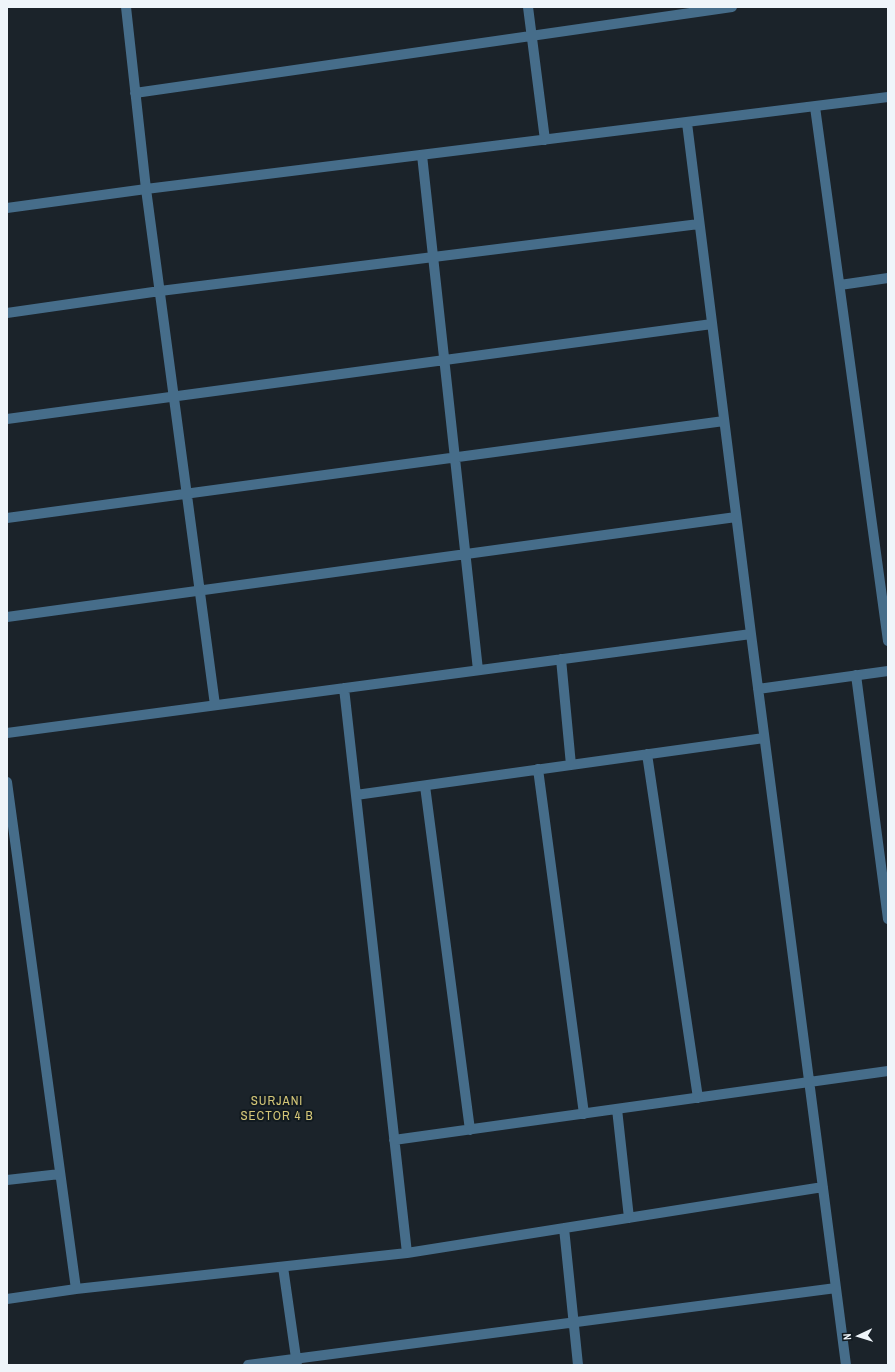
<!DOCTYPE html>
<html>
<head>
<meta charset="utf-8">
<style>
  body { margin:0 }
  #map { position:relative; width:895px; height:1372px; overflow:hidden; background:#1b232a; font-family:"Archivo Narrow",sans-serif }
  canvas { display:block }
  .frame { position:absolute; inset:0; border:8px solid #eff5fa; pointer-events:none }
  .north { position:absolute; left:839px; top:1316px; width:40px; height:40px; -webkit-text-stroke:3px #111a20; paint-order:stroke; rotate:266deg; font-size:11px; font-weight:700; line-height:16px; text-align:center; color:#eff5fa }
  .north::after { content:''; display:block; margin:auto; width:14px; height:18px; background:#eff5fa; clip-path:polygon(50% 0,100% 100%,50% 72%,0 100%) }
</style>
</head>
<body>
<div id="map">
<canvas width="895" height="1372"></canvas>
<div class="frame"></div>
<div class="north">N</div>
</div>
<script>
const context = document.querySelector('canvas').getContext('2d');
context.lineJoin = 'round';
function toPath(rows) {
  const path = new Path2D();
  for (const r of rows) {
    path.moveTo(r[0], r[1]);
    for (let i = 2; i < r.length; i += 2) path.lineTo(r[i], r[i + 1]);
  }
  return path;
}
function stroke(path, color, width, dash) {
  context.strokeStyle = color;
  context.lineWidth = width;
  context.lineCap = dash ? 'butt' : 'round';
  context.setLineDash(dash || []);
  context.stroke(path);
}
function write(font, color, halo, rows, align = 'center') {
  context.font = font + ' "Archivo Narrow",sans-serif';
  context.lineWidth = 4;
  context.setLineDash([]);
  context.textBaseline = 'middle';
  context.strokeStyle = halo;
  context.fillStyle = color;
  for (const [text, x, y, turn = 0] of rows) {
    context.save();
    context.translate(x, y);
    context.rotate((+turn || 0) * Math.PI / 180);
    context.textAlign = isNaN(turn) ? turn : align;
    if (halo) context.strokeText(text, 0, 0);
    context.fillText(text, 0, 0);
    context.restore();
  }
}
stroke(toPath([
  [126,7,146,189,215,705],
  [528,7,545,140],
  [135,93,732,7],
  [815,107,888,641],
  [687,123,751,634,846,1365],
  [422,155,478,670],
  [7,208,146,189,888,97],
  [840,285,888,278],
  [7,313,160,291,699,224],
  [7,419,712,324],
  [7,518,724,421],
  [7,617,736,517],
  [561,659,571,765],
  [856,675,888,919],
  [344,688,407,1253],
  [758,689,888,671],
  [7,733,751,634],
  [647,754,698,1098],
  [538,769,584,1114],
  [7,782,76,1289],
  [425,786,470,1130],
  [356,795,764,738],
  [617,1109,629,1218],
  [394,1140,888,1071],
  [7,1180,60,1174],
  [564,1228,578,1365],
  [283,1267,297,1365],
  [7,1299,76,1289,407,1253,823,1187],
  [248,1365,836,1288]
]), '#466d8a', 10);
context.letterSpacing = '1px';
write('13px', '#d3c577', '#111a20', [
  ["SURJANI",277,1102],
  ["SECTOR 4 B",277,1117]
]);
context.letterSpacing = '0px';
</script>
</body>
</html>
